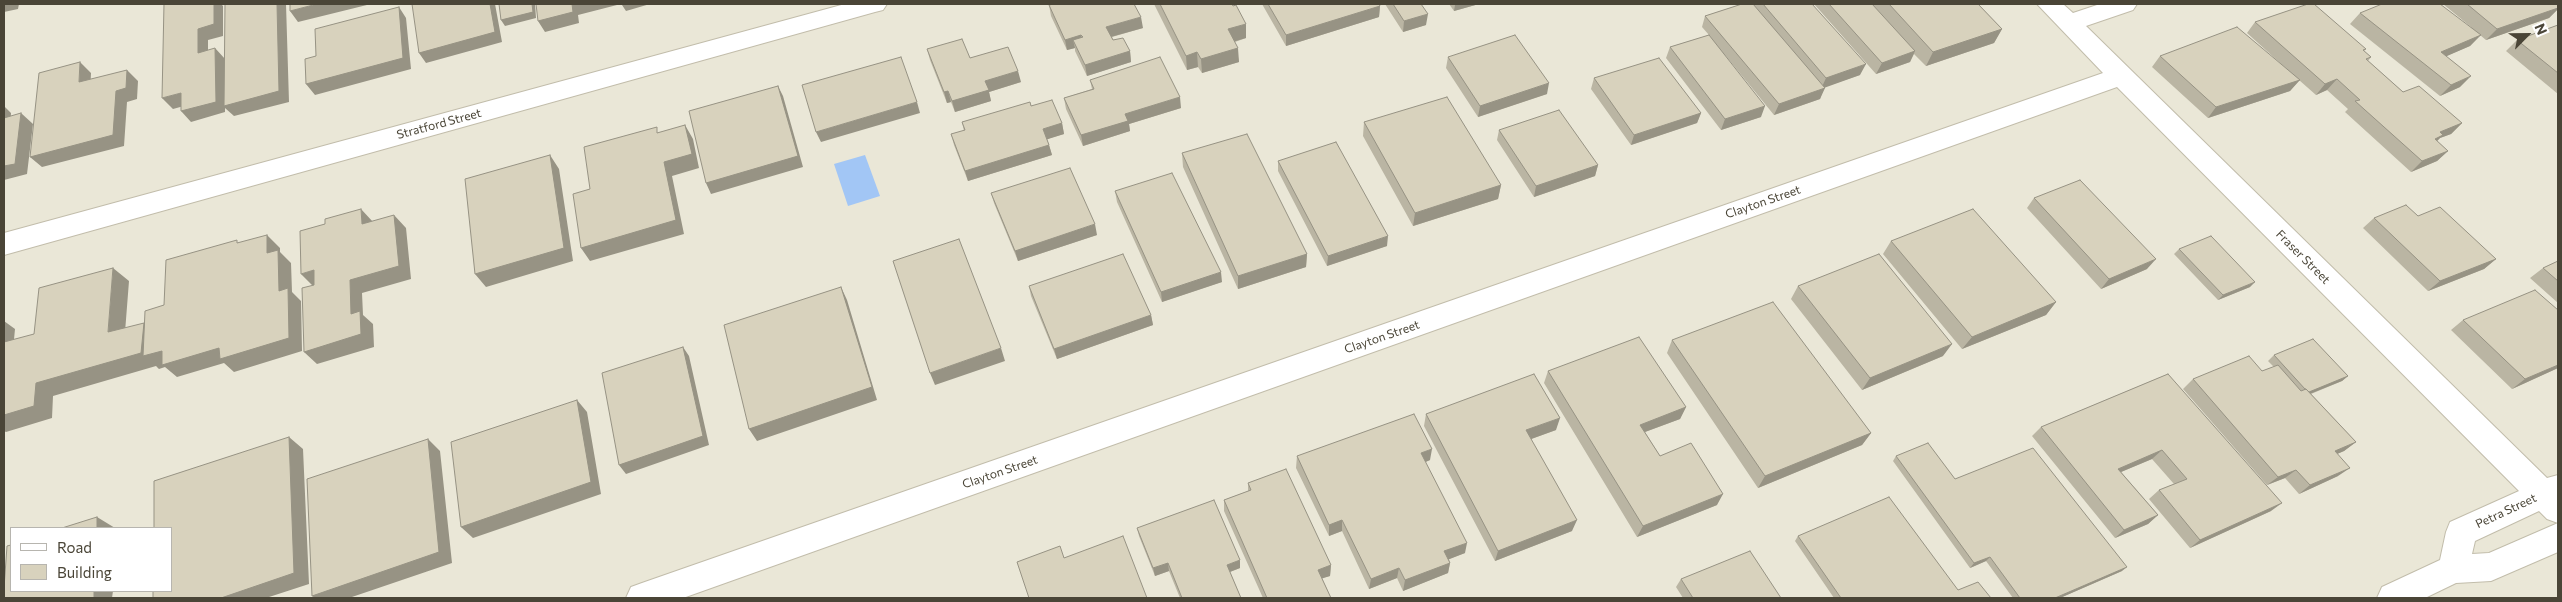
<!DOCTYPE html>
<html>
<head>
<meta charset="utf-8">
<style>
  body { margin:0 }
  #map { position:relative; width:2562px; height:602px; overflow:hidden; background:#f5f4e9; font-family:Commissioner,sans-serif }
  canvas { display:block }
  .frame { position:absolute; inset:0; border:5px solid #4a4537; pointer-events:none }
  .legend { position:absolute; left:10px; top:527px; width:162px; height:65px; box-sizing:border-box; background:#fff; border:1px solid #b7b5af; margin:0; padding:6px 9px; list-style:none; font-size:15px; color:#4a4537 }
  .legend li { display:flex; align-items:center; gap:10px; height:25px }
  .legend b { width:25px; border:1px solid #b7b5af }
  .north { position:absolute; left:2502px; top:10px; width:50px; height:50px; -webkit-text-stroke:4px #fff; paint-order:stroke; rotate:67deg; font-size:14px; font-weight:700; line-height:20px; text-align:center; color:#4a4537 }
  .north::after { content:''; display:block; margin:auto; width:18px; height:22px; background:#4a4537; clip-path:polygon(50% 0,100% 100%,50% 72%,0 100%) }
</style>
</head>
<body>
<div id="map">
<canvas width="2562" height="602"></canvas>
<div class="frame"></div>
<ul class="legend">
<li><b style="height:6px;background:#fff"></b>Road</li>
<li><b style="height:14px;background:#d8d2bd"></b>Building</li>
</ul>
<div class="north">N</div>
</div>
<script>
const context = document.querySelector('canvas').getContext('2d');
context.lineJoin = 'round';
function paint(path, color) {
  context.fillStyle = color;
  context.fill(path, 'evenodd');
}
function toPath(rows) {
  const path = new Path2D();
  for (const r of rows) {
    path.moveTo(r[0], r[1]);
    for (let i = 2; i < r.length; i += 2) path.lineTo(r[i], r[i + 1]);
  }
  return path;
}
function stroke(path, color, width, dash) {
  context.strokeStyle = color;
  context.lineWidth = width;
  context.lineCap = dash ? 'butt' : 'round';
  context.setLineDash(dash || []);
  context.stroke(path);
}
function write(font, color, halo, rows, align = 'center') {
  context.font = font + ' Commissioner,sans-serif';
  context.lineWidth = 4.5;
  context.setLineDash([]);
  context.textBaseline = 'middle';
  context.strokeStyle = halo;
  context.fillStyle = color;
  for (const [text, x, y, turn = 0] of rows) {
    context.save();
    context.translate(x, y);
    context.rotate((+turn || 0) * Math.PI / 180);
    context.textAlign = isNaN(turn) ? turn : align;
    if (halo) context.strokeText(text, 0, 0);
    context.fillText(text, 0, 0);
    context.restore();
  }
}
paint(toPath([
  [4,4,2558,4,2558,598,4,598],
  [11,528,171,528,171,591,11,591]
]), '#eae7d7');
paint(toPath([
  [865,155,880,196,848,206,834,164]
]), '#a2c6f5');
const minor = toPath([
  [845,4,887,4,883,10,875,12,4,255,4,233,845,4],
  [2037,4,2063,4,2073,13,2100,4,2137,4,2133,10,2086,26,2547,478,2558,475,2558,523,2547,519,2539,511,2475,541,2472,554,2489,553,2558,523,2558,552,2491,581,2456,583,2425,598,2377,598,2382,587,2440,560,2446,532,2450,522,2519,491,2117,87,683,598,626,598,631,587,642,583,2103,73,2037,4]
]);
stroke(minor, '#c2bdab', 2);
paint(minor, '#fff');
paint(toPath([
  [1154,4,1232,4,1246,38,1235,42,1239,62,1202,73,1198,67,1187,70],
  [1262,4,1379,4,1380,6,1379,17,1286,46],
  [1385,4,1421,4,1426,25,1403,32],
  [1449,4,1479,4,1454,11],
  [1742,4,1812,4,1860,75,1824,87,1820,99,1774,115,1725,55,1761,117,1721,130,1666,58,1670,47,1709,35,1702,27,1705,16],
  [1814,4,1978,4,2002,29,1994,43,1926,66,1914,54,1910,62,1876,74],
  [2443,4,2556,4,2558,5,2558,9,2549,18,2486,40,2480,35,2470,46,2446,56,2460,87,2440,96,2350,24,2360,13,2471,27],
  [1049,5,1143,28,1112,37,1113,40,1130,51,1131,62,1087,76,1075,51,1075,48,1067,50,1051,16],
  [2255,22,2366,49,2364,51,2371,57,2368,61,2403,92,2462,123,2451,134,2440,138,2437,141,2448,151,2437,161,2411,172,2345,112,2348,109,2327,90,2316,95,2299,80,2290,91,2208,118,2152,67,2160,56,2290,72,2247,33],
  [2558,25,2558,94,2506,51,2517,40],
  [927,49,970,58,1021,82,989,92,991,101,955,112,951,102,947,103,930,60],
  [1448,57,1547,94,1478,117,1446,68],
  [1594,78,1701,113,1697,123,1631,145,1591,89],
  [1090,80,1181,108,1129,124,1130,131,1083,146,1066,109,1064,98,1092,89],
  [1031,106,1062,123,1064,134,1047,139,1049,145,1052,155,968,181,954,145,951,134,964,131,962,122],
  [1364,122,1501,185,1498,199,1413,226,1363,136],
  [1499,130,1598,165,1595,176,1534,197,1497,140],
  [1182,153,1307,254,1306,267,1238,289,1183,167],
  [1278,161,1387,246,1327,266,1278,171],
  [1115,191,1222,282,1162,302,1117,202],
  [991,193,1097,235,1018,261,994,203],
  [2034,198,2147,269,2101,289,2027,208],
  [2418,216,2496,259,2484,269,2428,291,2363,228,2374,218],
  [1891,241,2056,302,2046,315,1962,349,1883,254],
  [2179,249,2250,287,2218,300,2174,254],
  [2558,261,2558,303,2530,278,2543,268],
  [1029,286,1151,315,1153,325,1057,359,1031,296],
  [1798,286,1943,356,1862,390,1791,299],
  [2558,310,2558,368,2512,389,2451,330,2463,320],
  [1672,340,1871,433,1862,445,1758,488,1667,353],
  [2274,355,2348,376,2342,381,2311,394,2356,442,2344,451,2337,454,2338,476,2299,494,2285,478,2267,485,2183,389,2193,379,2262,371,2274,367,2268,361],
  [1548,371,1686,407,1680,419,1645,432,1660,456,1717,505,1637,537,1544,383],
  [2168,374,2271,511,2190,548,2149,499,2159,490,2174,484,2152,459,2121,472,2158,515,2148,524,2115,538,2032,436,2041,427],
  [1426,414,1556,430,1531,439,1572,531,1495,561,1424,426],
  [1297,456,1430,460,1425,462,1465,553,1449,559,1450,563,1448,573,1403,591,1397,578,1369,589,1342,531,1329,536,1296,468],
  [1896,456,1955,479,2122,571,2060,598,2013,598,1986,561,1970,568,1893,461],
  [1248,483,1331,565,1330,576,1322,578,1331,598,1263,598,1224,511,1224,500,1248,491],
  [1137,528,1240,568,1230,572,1241,598,1180,598,1169,571,1155,576,1139,536],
  [1798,536,1958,590,1991,598,1834,598,1795,541],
  [1681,579,1781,598,1683,598,1676,587]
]), '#bab5a3');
paint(toPath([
  [4,4,19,4,18,9,4,12],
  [212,4,221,4,223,6,223,36,208,40,208,64,198,53,198,29],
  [277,4,286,4,289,102,234,116,225,108,225,112,191,122,181,111,215,48,225,59],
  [317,4,371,4,298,22,290,11],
  [490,4,495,4,502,42,426,63,419,53],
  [532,4,535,4,536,18,505,26,501,20],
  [572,4,616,4,617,5,578,15,579,23,545,32,538,21],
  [626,4,650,4,626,11,622,5],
  [1460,4,1479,4,1454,11,1455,5],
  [1380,6,1379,17,1286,46,1286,35],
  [399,7,406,18,411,69,315,95,306,84],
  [2558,8,2558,9,2549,18,2486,40,2497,29],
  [1428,14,1426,25,1403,32,1404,21],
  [1141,17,1143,28,1107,38,1106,27],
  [1246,24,1246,38,1229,43,1228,29],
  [2002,29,1994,43,1926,66,1933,52],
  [1081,35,1083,46,1073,40,1075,48,1067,50,1065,40],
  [2481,35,2470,46,2431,63,2441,52],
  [1238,48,1239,62,1202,73,1201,59],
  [1130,51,1131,62,1087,76,1085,65],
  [1915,51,1910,62,1876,74,1882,63],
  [1197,52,1198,67,1187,70,1186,56],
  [80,62,91,73,90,93,79,82],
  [1866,64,1860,75,1821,89,1826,78],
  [127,70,138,81,137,99,127,102,124,146,42,167,30,157,116,91],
  [1018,71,1021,82,989,92,991,101,955,112,952,101,985,81],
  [2471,76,2460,87,2440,96,2451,85],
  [2337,79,2327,90,2316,95,2325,84],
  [2300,80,2290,91,2208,118,2216,107],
  [1549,83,1547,94,1478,117,1480,106],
  [778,86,783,96,803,167,711,194,706,183],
  [1825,88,1820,99,1774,115,1779,104],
  [948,91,951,102,947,103,944,92],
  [181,93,191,104,173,109,162,98],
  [1180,97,1181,108,1129,124,1130,131,1083,146,1081,135,1125,114],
  [917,102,920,113,821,142,816,132],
  [4,106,11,113,10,130,4,125],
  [1765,106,1761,117,1721,130,1725,119],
  [21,113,33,124,27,174,4,180,4,166],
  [1701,113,1697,123,1631,145,1634,135],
  [1062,123,1064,134,1045,140,1043,129],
  [2462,123,2451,134,2440,138,2432,146,2424,149,2440,132],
  [685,125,693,139,699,168,672,176,684,234,590,261,581,248,664,162],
  [1049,145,1052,155,968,181,965,171],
  [2448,151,2437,161,2411,172,2422,161],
  [550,155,559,169,573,261,486,287,475,274],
  [1598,165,1595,176,1534,197,1536,186],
  [1501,185,1498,199,1413,226,1415,213],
  [361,209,373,222,362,224],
  [394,215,406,228,411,279,362,293,363,315,373,324,374,347,317,364,304,352,350,280],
  [1095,224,1097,235,1018,261,1015,251],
  [267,235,280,248,280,252,291,263,292,292,301,301,302,351,234,372,224,363,177,377,165,367,159,369,156,366,53,396,52,418,6,432,4,431,4,415,36,383,144,323,159,335,279,291,267,253],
  [1388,236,1387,246,1327,266,1328,256],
  [1307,254,1306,267,1238,289,1238,276],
  [2156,259,2147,269,2101,289,2109,279],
  [2496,259,2484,269,2428,291,2440,281],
  [113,268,129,281,124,345,108,332],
  [314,270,314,287,301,274],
  [1221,272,1222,282,1162,302,1161,292],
  [2255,282,2250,287,2218,300,2223,295],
  [841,287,847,300,877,400,757,441,749,429],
  [2056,302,2046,315,1962,349,1972,337],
  [1151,315,1153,325,1057,359,1054,349],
  [4,321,15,329,11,371,4,373],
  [1952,344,1943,356,1862,390,1870,378],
  [683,347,689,356,709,445,626,474,619,465],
  [1001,348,1005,361,935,385,930,373],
  [2558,365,2558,368,2512,389,2525,379],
  [2348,376,2342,381,2302,397,2308,392],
  [577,400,587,412,601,494,473,538,461,527],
  [1686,407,1680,419,1634,436,1640,425],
  [1560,418,1556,430,1523,442,1526,430],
  [1871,433,1862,445,1758,488,1765,476],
  [289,437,303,449,309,584,266,598,221,598],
  [428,439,440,451,452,563,349,598,315,598,312,596],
  [2356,442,2344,451,2323,460,2335,451],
  [1432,449,1430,460,1419,465,1421,453],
  [2162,450,2152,459,2109,477,2118,469],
  [2350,468,2338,476,2299,494,2310,485],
  [2296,470,2285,478,2267,485,2278,477],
  [1723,494,1717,505,1637,537,1643,526],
  [2282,503,2271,511,2190,548,2200,540],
  [2158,515,2148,524,2115,538,2124,530],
  [97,517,115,528,97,528],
  [1342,520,1342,531,1329,536,1329,525],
  [1577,520,1572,531,1495,561,1498,551],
  [1467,543,1465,553,1442,562,1444,551],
  [1990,557,1986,561,1970,568,1974,563],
  [1240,560,1240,568,1227,573,1227,565],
  [1168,563,1169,571,1155,576,1153,568],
  [1450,563,1448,573,1403,591,1405,580],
  [1331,565,1330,576,1317,580,1318,570],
  [2127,567,2122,571,2060,598,2055,598],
  [1399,568,1397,578,1369,589,1371,579],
  [94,591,113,591,112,598,94,598]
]), '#979384');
const building = toPath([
  [164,4,214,4,214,24,198,29,198,53,215,48,216,102,181,111,181,93,162,98,164,4],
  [225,4,277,4,279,91,224,106,225,4],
  [290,4,317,4,290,11,290,4],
  [412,4,490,4,495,32,419,53,412,4],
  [499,4,532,4,533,12,501,20,499,4],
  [536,4,574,4,572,4,573,12,538,21,536,4],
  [1054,4,1134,4,1141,17,1106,27,1113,40,1123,38,1130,51,1085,65,1073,40,1083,37,1081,35,1065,40,1049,5,1054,4],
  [1160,4,1232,4,1233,6,1236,5,1246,24,1228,29,1238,48,1201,59,1197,52,1186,56,1160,4],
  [1268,4,1379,4,1380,6,1286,35,1268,4],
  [1393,4,1421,4,1428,14,1404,21,1393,4],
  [1742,4,1753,4,1825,88,1779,104,1705,16,1742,4],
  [1763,4,1812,4,1866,64,1826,78,1763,4],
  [1829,4,1872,4,1915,51,1882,63,1829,4],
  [1889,4,1978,4,2002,29,1933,52,1889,4],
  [2308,4,2314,4,2366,49,2363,50,2371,57,2366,59,2403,92,2419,86,2462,123,2440,132,2443,135,2435,139,2448,151,2422,161,2355,101,2360,100,2337,79,2325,84,2255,22,2308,4],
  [2382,4,2440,4,2481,35,2441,52,2471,76,2451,85,2360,13,2382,4],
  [2467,4,2556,4,2558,5,2558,8,2497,29,2467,4],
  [399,7,403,58,306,84,305,59,316,56,315,29,399,7],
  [2558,25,2558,73,2517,40,2558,25],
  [2237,27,2300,80,2216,107,2160,56,2237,27],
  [1515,35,1549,83,1480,106,1448,57,1515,35],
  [1709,35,1765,106,1725,119,1670,47,1709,35],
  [962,39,970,58,1008,47,1018,71,985,81,989,90,952,101,948,91,944,92,927,49,962,39],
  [901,57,917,102,816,132,802,85,901,57],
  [1160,57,1180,97,1125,114,1128,121,1081,135,1064,98,1094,89,1090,80,1160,57],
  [1659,58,1701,113,1634,135,1594,78,1659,58],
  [80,62,79,82,127,70,126,88,116,91,113,135,30,157,39,73,80,62],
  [778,86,798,156,706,183,689,111,778,86],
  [1447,97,1501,185,1415,213,1364,122,1447,97],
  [1052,100,1062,123,1043,129,1049,145,965,171,951,134,965,130,962,122,1030,102,1031,106,1052,100],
  [1559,110,1598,165,1536,186,1499,130,1559,110],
  [21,113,15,164,4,166,4,118,21,113],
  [685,125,692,154,664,162,676,220,581,248,573,194,590,189,584,147,657,127,657,133,685,125],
  [1247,134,1307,254,1238,276,1182,153,1247,134],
  [1336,142,1388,236,1328,256,1278,161,1336,142],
  [550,155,564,248,475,274,465,179,550,155],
  [1070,168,1095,224,1015,251,991,193,1070,168],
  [1172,173,1221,272,1161,292,1115,191,1172,173],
  [2080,180,2156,259,2109,279,2034,198,2080,180],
  [2406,205,2418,216,2440,207,2496,259,2440,281,2374,218,2406,205],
  [361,209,362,224,394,215,399,266,350,280,351,314,360,311,361,334,304,352,302,288,314,285,314,270,301,274,300,231,325,224,325,219,361,209],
  [1973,209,2056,302,1972,337,1891,241,1973,209],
  [267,235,267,253,278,250,279,291,288,288,289,338,220,359,219,348,162,365,162,351,143,356,145,311,164,305,166,260,237,240,237,243,267,235],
  [2211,236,2255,282,2223,295,2179,249,2211,236],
  [959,239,1001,348,930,373,893,261,959,239],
  [1123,254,1151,315,1054,349,1029,286,1123,254],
  [1879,254,1952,344,1870,378,1798,286,1879,254],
  [2558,261,2558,281,2543,268,2558,261],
  [113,268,108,332,144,323,141,353,36,383,34,406,4,415,4,342,34,334,39,288,113,268],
  [841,287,872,387,749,429,724,325,841,287],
  [2535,290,2558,310,2558,365,2525,379,2463,320,2535,290],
  [1773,302,1871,433,1765,476,1672,340,1773,302],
  [1639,337,1686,407,1640,425,1660,456,1691,443,1723,494,1643,526,1548,371,1639,337],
  [2313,339,2348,376,2309,392,2306,389,2305,389,2274,355,2313,339],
  [683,347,703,436,619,465,602,373,683,347],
  [2249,356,2262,371,2278,365,2301,391,2306,389,2356,442,2335,451,2350,468,2310,485,2296,470,2278,477,2193,379,2249,356],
  [1534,374,1560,418,1526,430,1577,520,1498,551,1426,414,1534,374],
  [2168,374,2282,503,2200,540,2159,490,2187,479,2162,450,2118,469,2158,515,2124,530,2041,427,2168,374],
  [577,400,591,482,461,527,451,442,577,400],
  [1414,414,1432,449,1421,453,1467,543,1444,551,1450,563,1405,580,1399,568,1371,579,1342,520,1329,525,1297,456,1414,414],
  [289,437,294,573,221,598,153,598,153,591,171,591,171,528,154,528,154,481,289,437],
  [428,439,439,552,312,596,307,479,428,439],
  [1928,443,1955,479,2033,448,2127,567,2055,598,2020,598,1990,557,1974,563,1896,456,1928,443],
  [1286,469,1331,565,1318,570,1331,598,1267,598,1224,500,1251,490,1248,483,1286,469],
  [1889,497,1958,590,1978,582,1991,598,1841,598,1798,536,1889,497],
  [1214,500,1240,560,1227,565,1241,598,1182,598,1168,563,1153,568,1137,528,1214,500],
  [97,517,97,528,62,528,97,517],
  [1123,536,1147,598,1029,598,1017,562,1060,546,1064,558,1123,536],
  [11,545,11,591,94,591,94,598,4,598,4,588,7,546,11,545],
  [1750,551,1781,598,1693,598,1681,579,1750,551]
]);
paint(building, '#d8d2bd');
stroke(building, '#979384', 1);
write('12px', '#4a4537', '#fff', [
  ["Stratford Street",439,124,-15],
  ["Clayton Street",1763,202,-19],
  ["Fraser Street",2303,257,45],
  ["Clayton Street",1382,337,-19],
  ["Clayton Street",1000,472,-19],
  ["Petra Street",2506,511,-25]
]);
</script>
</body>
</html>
